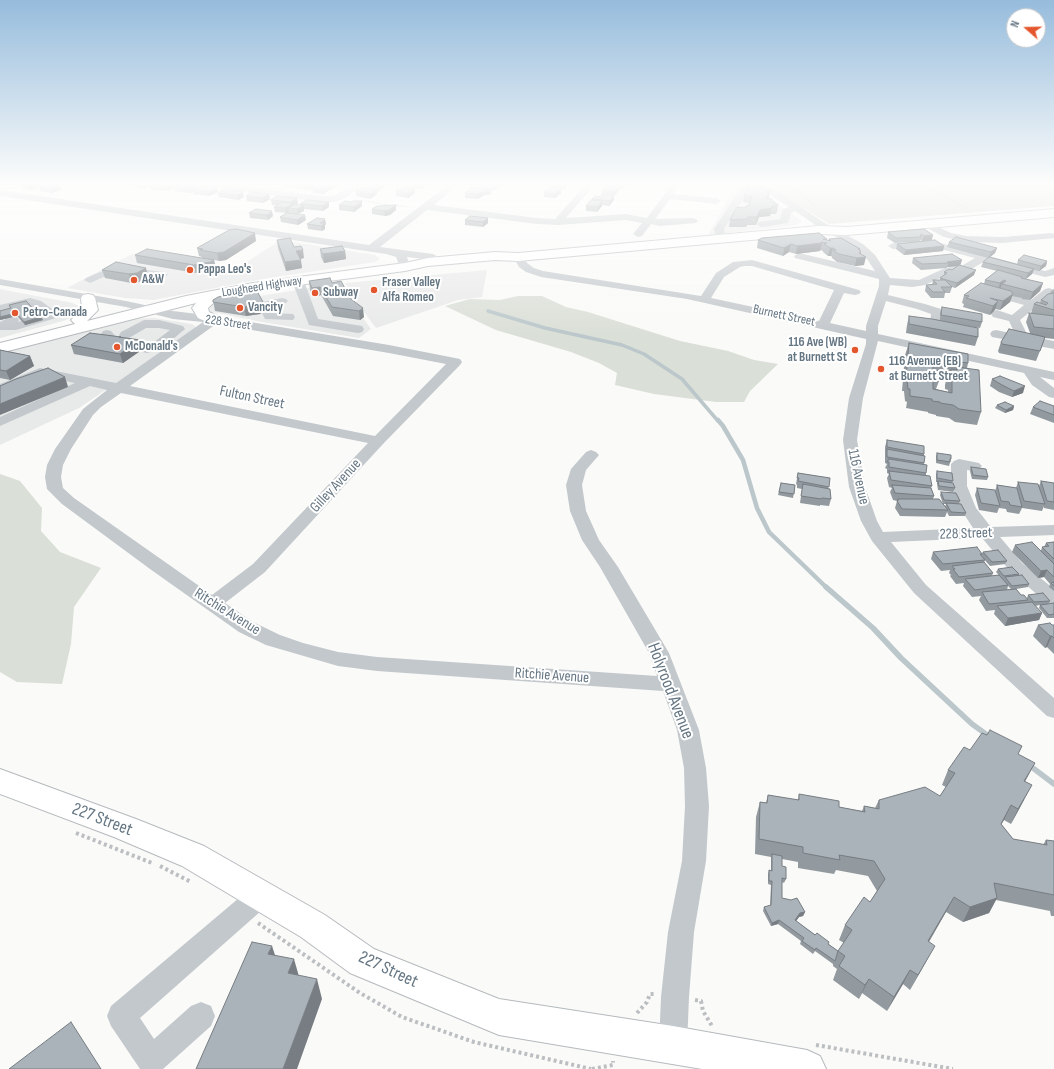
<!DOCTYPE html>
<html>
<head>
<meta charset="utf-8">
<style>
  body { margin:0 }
  #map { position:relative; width:1054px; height:1069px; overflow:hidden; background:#fafaf8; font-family:"Sofia Sans Condensed",sans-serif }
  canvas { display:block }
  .north { position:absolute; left:1006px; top:8px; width:40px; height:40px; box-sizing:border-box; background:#fff; border:1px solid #c1c8cd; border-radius:50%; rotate:290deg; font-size:11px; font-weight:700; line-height:16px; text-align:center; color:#657683 }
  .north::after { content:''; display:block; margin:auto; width:14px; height:18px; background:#e4572e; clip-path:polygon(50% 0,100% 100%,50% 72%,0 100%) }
</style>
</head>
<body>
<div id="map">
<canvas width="1054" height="1069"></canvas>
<div class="north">N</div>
</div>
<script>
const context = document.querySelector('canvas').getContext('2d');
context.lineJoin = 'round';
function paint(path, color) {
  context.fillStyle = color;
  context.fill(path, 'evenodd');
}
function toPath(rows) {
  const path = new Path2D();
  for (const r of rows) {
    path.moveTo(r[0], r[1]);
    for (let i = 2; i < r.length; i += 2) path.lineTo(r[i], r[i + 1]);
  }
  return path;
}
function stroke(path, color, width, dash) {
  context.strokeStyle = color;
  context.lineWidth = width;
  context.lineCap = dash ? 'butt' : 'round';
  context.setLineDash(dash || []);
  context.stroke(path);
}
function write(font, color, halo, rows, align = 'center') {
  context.font = font + ' "Sofia Sans Condensed",sans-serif';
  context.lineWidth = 4;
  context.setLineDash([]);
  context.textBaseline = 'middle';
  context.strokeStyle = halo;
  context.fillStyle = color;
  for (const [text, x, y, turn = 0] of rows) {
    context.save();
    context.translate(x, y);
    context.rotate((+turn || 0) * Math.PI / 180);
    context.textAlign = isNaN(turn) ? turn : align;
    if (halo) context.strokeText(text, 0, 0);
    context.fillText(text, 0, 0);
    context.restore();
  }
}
paint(toPath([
  [736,185,751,185,768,198,802,221,797,225,708,235],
  [281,240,375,255,380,259,375,262,263,279,153,300,125,298,67,288,132,254,234,270],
  [487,270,482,297,458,300,376,328,355,300,345,283],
  [338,283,371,329,359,338,262,322,208,311,213,304],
  [0,289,73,303,84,309,75,316,63,321,0,338],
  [154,318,192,324,196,327,194,330,79,408,0,445,0,351,127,319]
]), '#e8e9e9');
paint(toPath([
  [769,185,1054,185,1054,206,829,224,779,193],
  [518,296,542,296,566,307,588,312,680,341,728,351,754,360,778,364,750,391,744,402,716,402,654,394,615,385,617,373,599,363,571,352,496,330,445,306,470,299,500,300],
  [0,474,20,481,42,508,41,531,60,552,101,568,74,607,71,644,62,684,17,682,0,672]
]), '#dadfd7');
stroke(toPath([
  [488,311,545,328,622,345,644,354,682,379,718,421]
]), '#bbc7cb', 3.5);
stroke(toPath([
  [718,420,723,426,743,460,757,508,769,532,827,588]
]), '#bbc7cb', 4.5);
stroke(toPath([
  [826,587,873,628,901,658,972,724,990,737],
  [1029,765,1054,784]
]), '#bbc7cb', 5.5);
const major = toPath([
  [1054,209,1054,217,847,235,818,234,518,261,495,260,428,266,405,271,253,291,219,298,208,308,209,312,220,317,222,320,220,323,214,325,198,318,192,308,196,303,0,353,0,343,75,324,71,320,82,309,81,298,83,295,88,294,93,295,95,298,98,310,87,321,186,296,253,283,405,263,428,258,495,252,518,253,818,226,847,227,1054,209],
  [0,769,136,819,204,846,325,915,374,949,499,999,673,1026,807,1050,820,1056,826,1069,702,1069,499,1035,350,973,301,937,182,866,114,837,0,794,0,769]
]);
stroke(major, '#b5babe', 2);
stroke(toPath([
  [790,185,814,205],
  [926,185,967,209],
  [354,200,407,207]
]), '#bbbfc2', 1.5, [1, 1]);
stroke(toPath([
  [76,833,152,863],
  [160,866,191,882],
  [258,923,360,993,402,1017,474,1042,591,1069],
  [695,1000,701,1001,703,1011,712,1026],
  [637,1013,647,1002,650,994,655,994],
  [816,1045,953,1069],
  [592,1069,613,1065,613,1061]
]), '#bbbfc2', 4, [3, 3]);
paint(toPath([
  [212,185,235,185,320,196,333,196,353,185,363,185,345,198,334,202,320,202,216,188,212,185],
  [448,185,458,185,434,205,537,218,555,219,585,185,594,185,566,218,626,214,647,218,671,185,679,185,673,194,716,198,721,201,716,204,670,199,655,219,693,218,696,219,698,221,696,223,660,226,651,224,642,236,638,237,633,234,642,223,626,220,558,225,537,224,427,210,380,247,433,254,438,257,433,260,407,257,410,267,405,270,400,267,396,257,386,254,0,196,0,190,369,245,448,185],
  [745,185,760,187,759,185,769,185,823,222,863,244,875,255,890,278,919,280,945,268,963,265,975,258,929,246,893,249,888,246,893,243,929,240,1045,271,1054,268,1054,275,1045,277,985,261,970,270,951,273,925,285,912,287,890,285,888,295,925,304,941,309,943,312,942,323,940,326,936,327,932,326,930,323,931,314,917,309,886,301,878,326,878,334,1054,372,1054,380,1040,377,1054,388,1054,398,1049,397,1032,385,1024,373,878,341,863,398,857,440,865,487,877,521,883,532,973,528,960,508,951,486,951,464,954,461,959,459,979,463,982,466,979,469,974,471,967,470,967,486,976,508,991,527,1054,525,1054,535,1000,537,1022,563,1054,589,1054,605,1047,603,1010,571,982,538,891,542,926,585,1054,698,1054,718,1047,716,914,593,872,541,861,521,849,487,843,440,849,398,866,344,866,339,687,299,541,277,526,272,519,267,513,257,518,254,522,255,527,263,534,268,543,271,701,296,716,273,733,262,752,260,859,290,861,292,859,294,855,295,844,293,830,323,866,331,866,326,879,286,879,279,795,258,794,256,799,253,875,271,867,259,855,248,817,226,795,211,791,213,788,223,762,227,759,226,757,224,759,222,780,219,783,209,789,207,769,194,748,191,724,229,726,239,721,242,717,241,714,229,742,186,745,185],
  [745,266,752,266,834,290,819,321,711,298,724,277,740,267,745,266],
  [926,221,951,233,966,236,1003,237,1051,233,1054,234,1054,238,1003,243,966,242,944,237,923,226,921,224,926,221],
  [114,266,163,272,168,275,163,278,115,272,90,283,84,280,86,278,114,266],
  [298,278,304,281,318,319,362,326,364,329,362,332,358,333,309,325,292,281,298,278],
  [0,279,126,301,173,311,214,316,389,345,460,359,462,362,460,365,383,444,265,572,225,603,253,622,280,635,303,643,338,652,377,657,657,676,649,653,600,567,582,540,570,511,566,485,571,469,586,452,591,450,596,452,599,455,586,470,582,485,586,511,599,540,618,567,669,653,699,730,706,768,709,806,706,861,694,932,689,997,687,1045,683,1055,673,1059,663,1055,659,1045,661,997,668,932,682,861,685,806,684,768,677,730,663,691,377,671,338,666,266,645,239,632,150,569,62,504,47,489,45,477,47,465,55,449,83,409,107,390,90,386,0,426,0,417,75,383,41,376,0,393,0,384,40,368,116,383,203,322,173,319,126,307,0,285,0,279],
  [216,324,389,353,446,364,375,436,130,386,216,324],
  [121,393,368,443,253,564,212,595,74,498,63,488,61,477,63,465,71,449,93,415,101,407,121,393],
  [1049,288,1054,290,1053,293,1020,320,1028,336,1054,341,1054,349,992,337,990,334,992,331,996,330,1015,334,1009,321,993,317,991,314,993,311,997,310,1012,315,1024,305,985,294,983,292,985,290,989,289,1031,300,1045,289,1049,288],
  [30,298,41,301,56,312,58,315,56,318,16,330,0,330,0,322,6,319,0,312,0,305,30,298],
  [30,305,43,314,18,322,19,320,11,310,30,305],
  [282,298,286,299,288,301,286,303,271,307,273,313,293,314,295,317,293,320,265,319,259,307,263,302,282,298],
  [144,320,159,320,183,326,185,329,161,349,147,353,110,345,101,334,103,331,107,330,111,331,118,339,122,341,147,345,153,343,170,330,159,328,146,328,129,338,125,339,121,338,119,335,121,332,144,320],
  [261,883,270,887,274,895,270,903,140,1018,154,1039,191,1006,201,1002,211,1006,215,1016,211,1026,163,1069,140,1069,111,1026,107,1016,111,1006,252,887,261,883]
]), '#c3c8cc');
paint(major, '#fff');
paint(toPath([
  [22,185,60,185,62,189,53,193,40,191,39,187,31,190,23,189],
  [131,185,197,185,197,187,218,192,209,196,194,194,193,192,190,193,174,191,174,188,168,191,150,189,149,186,144,189,131,186],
  [276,185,315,185,315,187,318,185,338,185,323,194,313,193,313,189,310,190,293,188,293,186,291,187],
  [368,185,390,185,387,186,384,186,384,187,377,192,377,194,370,199,356,196,356,191,366,188,366,186],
  [410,185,427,185,422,189,411,188],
  [479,185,499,187,493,191,490,191,491,194,485,195,477,199,465,198,465,193,479,188],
  [552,185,568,185,563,190,561,190,561,193,555,198,544,197,544,192,552,187],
  [607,185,627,185,622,189,619,189,619,190,614,196,614,200,609,206,602,205,602,206,597,212,586,211,586,206,592,201,592,199,601,197,602,191],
  [226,188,244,197,238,200,219,197,218,193],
  [415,188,415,193,408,198,396,196,396,191,402,189],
  [763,189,771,201,775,202,775,204,778,204,777,212,776,214,771,214,770,216,759,217,756,225,747,225,746,227,729,227,730,220,748,206,749,204,749,203,743,202,744,195],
  [269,194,270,199,263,203,247,201,246,196],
  [277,196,298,203,296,205,300,205,300,204,329,202,329,207,323,211,304,209,304,211,298,214,306,220,298,225,281,222,280,217,286,213,275,212,274,207,277,205,272,205,271,200],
  [362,201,362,206,354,212,339,210,339,205,351,202],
  [256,209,273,216,268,220,250,218,249,213],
  [372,209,396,210,390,215,385,216,372,214],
  [488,218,488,223,483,227,465,225,465,220],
  [307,224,326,224,325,225,325,229,322,231,308,229],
  [924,229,932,240,922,241,920,240,920,242,944,246,943,251,904,255,896,249,897,244,911,242,895,243,887,238,888,232],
  [827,239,826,240,828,240,829,239,860,250,864,265,855,266,837,262,832,258,832,257,831,256,828,256,823,252,823,251,820,250,820,251,796,254,789,252,783,256,757,248,758,240],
  [277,240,294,247,304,258,300,259,302,268,286,271,278,248],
  [256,241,226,260,219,261,214,260,216,268,211,270,196,273,137,263,135,255,202,258,202,257,199,256,197,248],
  [949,242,997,248,995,253,990,257,1017,264,1018,260,1047,261,1046,266,1039,271,1034,270,1032,274,1026,279,1043,283,1040,291,1030,300,1022,299,1022,298,1012,296,1010,302,1000,310,995,309,990,315,963,307,964,304,962,303,964,295,984,284,985,280,997,271,981,267,983,262,988,258,947,247],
  [320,249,345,251,346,259,324,263,321,257],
  [913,258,962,260,960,265,974,275,955,288,952,287,950,293,945,293,944,298,931,298,925,291,926,285,932,285,933,280,940,280,940,278,944,276,944,272,952,270,957,266,947,267,947,268,921,270,912,263],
  [102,270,148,276,139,282,131,283,105,278],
  [309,281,332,283,351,299,364,317,360,320,333,316,321,295,313,297,310,290],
  [1054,289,1054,339,1045,338,1036,361,999,353,998,351,1001,342,1030,333,1026,322,1029,313,1031,313,1034,304,1040,303,1041,300,1050,294,1051,291],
  [213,300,263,302,265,310,260,314,246,316,215,311],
  [9,305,43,320,25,325,17,316,0,320,0,311,10,308],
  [942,307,982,322,980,328,955,324,978,337,975,346,906,333,907,325,909,316,940,320,940,313],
  [121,337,121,338,143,349,123,363,74,354,71,345],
  [909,343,968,363,967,368,981,412,977,425,955,422,949,418,936,416,936,415,928,413,928,412,906,408,907,402,905,401,904,391,902,391,905,355],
  [939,376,947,376,945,385,945,389,948,390,948,392,936,389,939,381],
  [0,350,30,356,34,366,10,380,0,378],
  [992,379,1023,393,1012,397,999,392,990,386],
  [997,405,1014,406,1013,410,1005,413,995,408],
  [1054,406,1054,423,1030,414,1033,407],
  [887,440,924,454,924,465,926,473,926,476,932,486,931,488,934,496,933,499,945,507,946,504,943,504,940,495,941,492,960,501,959,503,966,513,965,516,949,516,947,512,945,517,900,516,895,508,897,501,893,500,890,492,892,488,889,487,887,478,889,474,887,473,887,469,885,468,887,464,885,463,885,447],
  [937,453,951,459,949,466,936,463,936,456],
  [971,467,988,477,987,480,972,479,970,471],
  [937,471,953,481,952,482,955,488,953,492,938,490,937,484,937,482,936,482,936,474],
  [798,473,830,478,828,488,831,499,829,506,820,505,820,506,800,503,802,489,797,488,797,485,796,484],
  [1041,481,1054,483,1054,510,1044,508,1044,506,1042,511,1022,508,1019,514,1007,512,1006,509,999,508,997,513,979,510,975,495,977,488,995,491,997,485,1016,488,1018,482,1039,486],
  [781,483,795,485,793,498,778,495],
  [1054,542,1054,591,1049,587,1050,584,1044,577,1038,578,1012,552,1015,545,1041,551,1042,547,1044,547,1046,543],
  [933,552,982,553,983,552,1007,561,1005,564,990,566,982,557,985,560,984,562,993,573,992,576,999,575,996,572,998,569,1019,574,1018,576,1029,584,1028,587,1016,589,1021,595,1027,598,1028,595,1050,601,1048,604,1054,603,1054,618,1047,618,1039,608,1040,605,1035,606,1042,613,1039,620,1005,626,994,614,995,610,986,611,979,600,981,596,972,597,963,586,964,583,956,584,950,576,951,575,949,573,950,570,941,571,931,559],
  [1008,586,1011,589,1007,590],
  [1038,625,1054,625,1054,654,1047,647,1045,648,1033,636],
  [987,735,1022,746,1018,754,1025,782,1024,800,1011,824,1004,820,1001,824,1013,839,1043,845,1046,840,1054,841,1054,916,1051,916,1050,911,996,900,989,913,963,922,946,912,929,942,927,960,910,990,903,984,887,1011,862,993,859,999,833,980,837,969,833,966,833,964,815,951,813,954,800,944,801,941,778,924,771,926,763,911,764,907,770,906,771,885,768,884,768,874,769,870,771,870,771,857,755,854,756,817,760,802,766,803,768,795,798,800,799,794,839,807,862,811,864,806,875,808,879,800,940,796,946,787,942,785,948,770],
  [782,859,798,862,798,868,834,874,836,870,868,876,877,891,870,902,845,925,839,940,844,943,838,951,796,921,799,917,803,916,805,912,782,898,782,882,784,883,786,879,782,866]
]), '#929a9f');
paint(toPath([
  [29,185,44,185,38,186,39,187,31,190],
  [59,185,60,185,62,189,53,193,52,188],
  [143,185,149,185,149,186,144,189],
  [169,185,177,185,173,186,174,188,168,191,167,186],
  [197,185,198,190,193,189,193,192,190,193,189,188],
  [310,185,315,185,315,187,310,190,309,186],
  [329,185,338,185,323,194,322,189],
  [380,185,384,185,384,187,377,192,377,187],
  [422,185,427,185,422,189],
  [495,185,499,185,499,187,493,191,493,187],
  [563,185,568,185,563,190],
  [623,185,627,185,622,189],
  [619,186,619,190,614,196,614,200,609,206,610,201,613,196,613,192],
  [217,187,218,192,209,196,208,192],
  [415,188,415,193,408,198,407,193],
  [561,188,561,193,555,198,555,194],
  [376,189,377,194,370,199,370,194],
  [490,189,491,194,485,195,477,199,477,194,485,191],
  [770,191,769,198,766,198],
  [243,192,244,197,238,200,237,195],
  [269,194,270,199,263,203,263,198],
  [297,198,298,203,289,208,289,211,286,213,285,208,292,204,291,202],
  [362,201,362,206,354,212,354,207],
  [602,201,602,206,597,212,598,207],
  [329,202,329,207,323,211,322,206],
  [396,205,396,210,390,215,385,216,384,211],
  [304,206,304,211,298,214,297,209],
  [772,206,770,216,759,217,756,225,757,217,760,210],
  [272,211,273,216,268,220,267,215],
  [305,215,306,220,298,225,297,220],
  [488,218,488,223,483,227,483,222],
  [325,219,326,224,325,225,325,229,322,231,321,226,320,223],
  [255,233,256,241,226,260,219,261,217,253],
  [933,235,932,240,922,241,924,236],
  [822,243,820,251,796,254,797,246],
  [791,244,789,252,783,256,784,248],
  [944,246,943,251,904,255,906,250],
  [830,248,833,248,831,256,828,256],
  [997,248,995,253,989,258,991,252],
  [858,249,860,249,859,252,861,251,860,257,866,257,864,265,855,266],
  [303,250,304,258,298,259,296,251],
  [345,251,346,259,324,263,323,254],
  [214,260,216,268,211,270,196,273,194,265],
  [301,260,302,268,286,271,285,262],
  [962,260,960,266,947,267,949,263,947,262],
  [1047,261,1046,266,1039,271,1041,266],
  [146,268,148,276,139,282,131,283,129,274],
  [1034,269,1032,274,1026,279,1028,273],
  [976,270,974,275,955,288,957,283],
  [1004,280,1003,284,1002,284,1000,290,997,292,1000,283],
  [1043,283,1040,291,1030,300,1033,292],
  [320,287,321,295,313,297,312,288],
  [1013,294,1010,302,1000,310,1003,301],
  [998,301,995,310,990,315,993,306],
  [263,302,265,310,260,314,246,316,244,307],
  [363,308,364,317,360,320,359,311],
  [16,313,17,316,0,320,0,317],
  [41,317,43,320,25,325,24,322],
  [140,340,143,349,123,363,120,354],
  [30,356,34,366,10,380,6,371],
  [65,377,68,387,0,415,0,404],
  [1025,386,1023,393,1012,397,1014,391],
  [1014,406,1013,410,1005,413,1006,410],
  [1047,570,1044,577,1038,578,1041,571],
  [1042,613,1039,620,1005,626,1008,618],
  [1050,636,1052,636,1047,647,1045,648],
  [1035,763,1027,778,1017,796,1024,781],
  [1032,785,1024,800,1011,824,1018,809],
  [1011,805,1004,820,993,838,1001,824],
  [954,897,946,912,920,956,928,941],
  [997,898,989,913,963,922,970,907],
  [805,912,803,916,799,917,794,924,795,920,800,913],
  [779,920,778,924,771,926,772,923],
  [272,946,279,967,268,954],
  [935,946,927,960,910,990,918,975],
  [294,959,300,980,288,973],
  [910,970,903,984,887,1011,894,997],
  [317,979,322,999,297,1069,283,1069],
  [869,979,859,999,865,985]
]), '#777d82');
const building = toPath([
  [41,185,59,185,52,188,38,186,41,185],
  [153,185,169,185,167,186,153,185],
  [176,185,196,185,189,188,173,186,176,185],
  [201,185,217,187,208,192,193,189,201,185],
  [318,185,329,185,322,189,313,188,318,185],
  [368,185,380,185,377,187,366,186,368,185],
  [479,185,495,185,493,187,479,185],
  [607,185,613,185,619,186,613,192,602,191,607,185],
  [749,185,754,185,764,187,763,189,770,191,766,198,772,199,771,201,775,202,774,204,778,204,777,207,772,206,772,208,760,210,757,217,748,217,747,219,730,220,737,207,745,208,746,206,748,206,752,198,750,198,751,196,744,195,749,185],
  [404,187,415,188,407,193,396,191,398,189,402,189,404,187],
  [472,187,490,189,485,191,477,194,465,193,472,187],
  [550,187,561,188,555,194,544,192,550,187],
  [226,188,243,192,237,195,218,193,226,188],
  [362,188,376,189,370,194,356,191,362,188],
  [252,192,269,194,263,198,246,196,252,192],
  [604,194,614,195,610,201,592,199,595,196,601,197,604,194],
  [277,196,297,198,291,202,271,200,277,196],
  [307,200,329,202,322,206,300,204,307,200],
  [591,200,602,201,598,207,586,206,591,200],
  [345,201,351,202,353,201,362,201,354,207,339,205,345,201],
  [282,202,293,204,285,208,274,207,282,202],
  [295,204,304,206,297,209,289,208,295,204],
  [396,205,389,210,384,211,372,209,377,206,396,205],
  [256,209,272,211,267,215,249,213,256,209],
  [287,213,305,215,297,220,280,217,287,213],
  [470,216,488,218,483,222,465,220,470,216],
  [317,218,325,219,320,223,325,223,321,226,307,224,317,218],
  [236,229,255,233,224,252,217,253,200,250,203,249,197,248,229,230,236,229],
  [924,229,933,235,924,236,921,234,920,236,921,237,896,238,888,232,924,229],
  [819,233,827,239,823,239,831,241,829,239,841,238,860,249,858,249,861,251,859,253,866,257,857,258,839,254,833,250,836,250,833,248,830,248,824,244,827,243,821,242,822,243,797,246,791,244,784,248,758,240,762,238,819,233],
  [956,237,997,248,991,252,949,242,956,237],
  [290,238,294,247,301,246,303,250,296,251,301,260,285,262,277,240,290,238],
  [935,240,944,246,906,250,897,244,935,240],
  [342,246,345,251,323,254,320,249,342,246],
  [147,249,214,260,210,262,194,265,135,255,147,249],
  [952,254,962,260,947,262,949,263,922,264,913,258,952,254],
  [1024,255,1047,261,1041,266,1018,260,1024,255],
  [989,257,1034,269,1028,273,983,262,989,257],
  [116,262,146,268,137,273,129,274,102,270,116,262],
  [959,265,976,270,957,283,940,278,947,273,944,272,949,269,952,270,959,265],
  [998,270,1022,277,1021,278,1043,283,1033,292,1025,290,1026,290,1002,284,1006,281,1004,280,1000,283,985,280,998,270],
  [330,278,332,283,341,281,351,299,363,308,359,311,332,307,320,287,312,288,309,281,330,278],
  [933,280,945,280,952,287,941,287,945,292,933,292,926,285,937,284,933,280],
  [981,283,1011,291,1013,294,1003,301,990,298,998,301,993,306,966,298,969,296,964,295,981,283],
  [251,290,257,291,263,302,258,305,244,307,213,302,213,300,218,297,251,290],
  [1054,293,1054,310,1034,304,1037,302,1046,305,1048,303,1041,300,1048,294,1054,293],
  [26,301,41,317,24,322,16,313,0,317,0,311,11,308,9,305,26,301],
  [942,307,982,314,982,322,941,315,942,307],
  [1029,313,1054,316,1054,329,1034,327,1029,313],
  [909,316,932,319,978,328,978,337,909,324,909,316],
  [1009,329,1045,337,1040,351,1002,344,1001,342,1009,329],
  [90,333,121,337,119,337,140,340,120,354,71,345,90,333],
  [909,343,968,354,968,363,961,362,961,365,942,363,942,361,933,360,933,370,939,371,939,381,933,380,933,389,952,393,952,377,948,377,949,372,951,372,951,369,957,370,957,367,979,370,981,412,959,409,953,405,940,403,940,402,932,401,932,399,910,396,910,389,908,389,907,379,906,378,909,343],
  [0,350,30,356,6,371,0,370,0,350],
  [48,368,65,377,0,404,0,386,16,379,48,368],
  [1000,376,1025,386,1014,391,1002,385,992,379,1000,376],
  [1040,401,1054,406,1054,415,1033,407,1040,401],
  [1005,402,1014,406,1006,410,997,405,1005,402],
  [887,440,924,446,924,454,887,447,887,440],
  [887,449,925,456,924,463,887,457,887,449],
  [937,453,951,455,951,459,950,459,950,462,937,460,937,453],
  [889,459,927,465,926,473,889,467,889,462,887,462,889,459],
  [971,467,986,469,988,477,973,475,971,467],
  [889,471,930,476,932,486,891,480,889,471],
  [937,471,952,473,953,481,937,478,937,471],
  [798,473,830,478,829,487,798,481,799,478,797,478,798,473],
  [938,481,953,483,955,488,939,486,938,481],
  [1041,481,1054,483,1054,502,1047,501,1041,481],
  [1018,482,1038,484,1045,504,1024,501,1018,482],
  [781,483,795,485,794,494,779,492,781,483],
  [803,484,830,489,831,499,822,498,821,499,801,496,803,484],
  [892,485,931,488,934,496,895,493,892,485],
  [997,485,1017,488,1022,507,1010,505,1009,502,1001,501,997,485],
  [977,488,995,490,1000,506,981,503,977,488],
  [941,492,956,493,960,501,944,500,941,492],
  [898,499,939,499,948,510,902,509,897,501,898,501,898,499],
  [946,503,961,504,966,513,951,512,946,503],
  [1032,542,1054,564,1054,577,1047,570,1041,571,1015,545,1032,542],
  [1054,542,1054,559,1042,547,1049,546,1046,543,1054,542],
  [977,547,982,554,980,554,985,560,943,564,933,552,977,547],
  [998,550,1007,561,992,562,983,552,998,550],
  [984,562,993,573,959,577,953,569,955,569,952,566,984,562],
  [1012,567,1019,574,1004,576,998,569,1012,567],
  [999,575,1008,585,975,590,965,579,999,575],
  [1022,575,1029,584,1012,586,1005,577,1022,575],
  [1054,582,1054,586,1051,583,1054,582],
  [1016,589,1021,595,1024,595,1028,600,989,604,982,592,1016,589],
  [1043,593,1050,601,1034,602,1028,595,1043,593],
  [1032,602,1042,613,1008,618,997,606,1032,602],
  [1054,603,1054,614,1049,615,1040,605,1054,603],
  [1050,623,1052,625,1054,625,1054,638,1052,636,1050,636,1038,625,1050,623],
  [990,730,1022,746,1018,754,1035,763,1024,781,1032,785,1018,809,1011,805,1001,824,1013,839,1047,845,1046,840,1054,841,1054,895,994,883,997,898,970,907,954,897,928,941,935,946,918,975,910,970,894,997,869,979,865,985,839,966,845,956,838,951,852,930,845,925,864,897,870,902,885,879,874,861,839,855,840,860,803,853,803,847,759,839,760,802,767,803,768,795,799,800,799,794,839,801,839,807,865,812,864,806,879,809,879,800,925,787,940,796,955,773,948,770,964,747,970,750,982,733,987,735,990,730],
  [772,854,782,856,782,866,786,867,786,879,782,878,782,898,791,900,797,898,805,912,800,913,795,920,815,935,817,933,829,942,828,944,838,951,835,961,816,948,815,950,802,941,804,938,779,920,772,923,764,907,771,905,772,881,769,881,769,870,772,871,772,854],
  [252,942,272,946,268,954,294,959,288,973,317,979,283,1069,196,1069,252,942],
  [71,1022,101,1069,9,1069,71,1022]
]);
paint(building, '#aab3b9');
stroke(building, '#777d82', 1);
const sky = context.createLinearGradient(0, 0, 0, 335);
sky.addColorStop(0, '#96bcdc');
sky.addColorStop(0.55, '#fdfdfc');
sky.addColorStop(1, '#fdfdfc00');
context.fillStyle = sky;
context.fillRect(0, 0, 1054, 335);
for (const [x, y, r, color] of [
  [190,270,4,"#e4572e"],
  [134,280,4,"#e4572e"],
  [374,290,4,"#e4572e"],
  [315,293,4,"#e4572e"],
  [240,308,4,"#e4572e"],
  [15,313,4,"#e4572e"],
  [117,347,4,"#e4572e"],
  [855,350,4,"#e4572e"],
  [881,369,4,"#e4572e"]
]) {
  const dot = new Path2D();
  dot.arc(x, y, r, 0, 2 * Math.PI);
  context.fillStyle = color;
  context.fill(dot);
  stroke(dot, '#fff', 1.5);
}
write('bold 13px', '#657683', '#fff', [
  ["Pappa Leo's",198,270],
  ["A&W",142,280],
  ["Fraser Valley",382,283],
  ["Alfa Romeo",382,298],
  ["Subway",323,293],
  ["Vancity",248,308],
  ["Petro-Canada",23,313],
  ["116 Ave (WB)",847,343,"right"],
  ["at Burnett St",847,358,"right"],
  ["McDonald's",125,347],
  ["116 Avenue (EB)",889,362],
  ["at Burnett Street",889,377]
], 'left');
write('13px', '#657683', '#fff', [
  ["Lougheed Highway",262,287,-9],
  ["Burnett Street",784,316,12],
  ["228 Street",228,323,8]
]);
write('15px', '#657683', '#fff', [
  ["Fulton Street",252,398,12],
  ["116 Avenue",858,477,78],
  ["Gilley Avenue",336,486,-47],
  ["228 Street",966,534,-2],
  ["Ritchie Avenue",227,612,32],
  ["Ritchie Avenue",552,676,4]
]);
write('18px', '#657683', '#fff', [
  ["Holyrood Avenue",670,691,69],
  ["227 Street",102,820,21],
  ["227 Street",388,970,25]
]);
</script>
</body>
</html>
